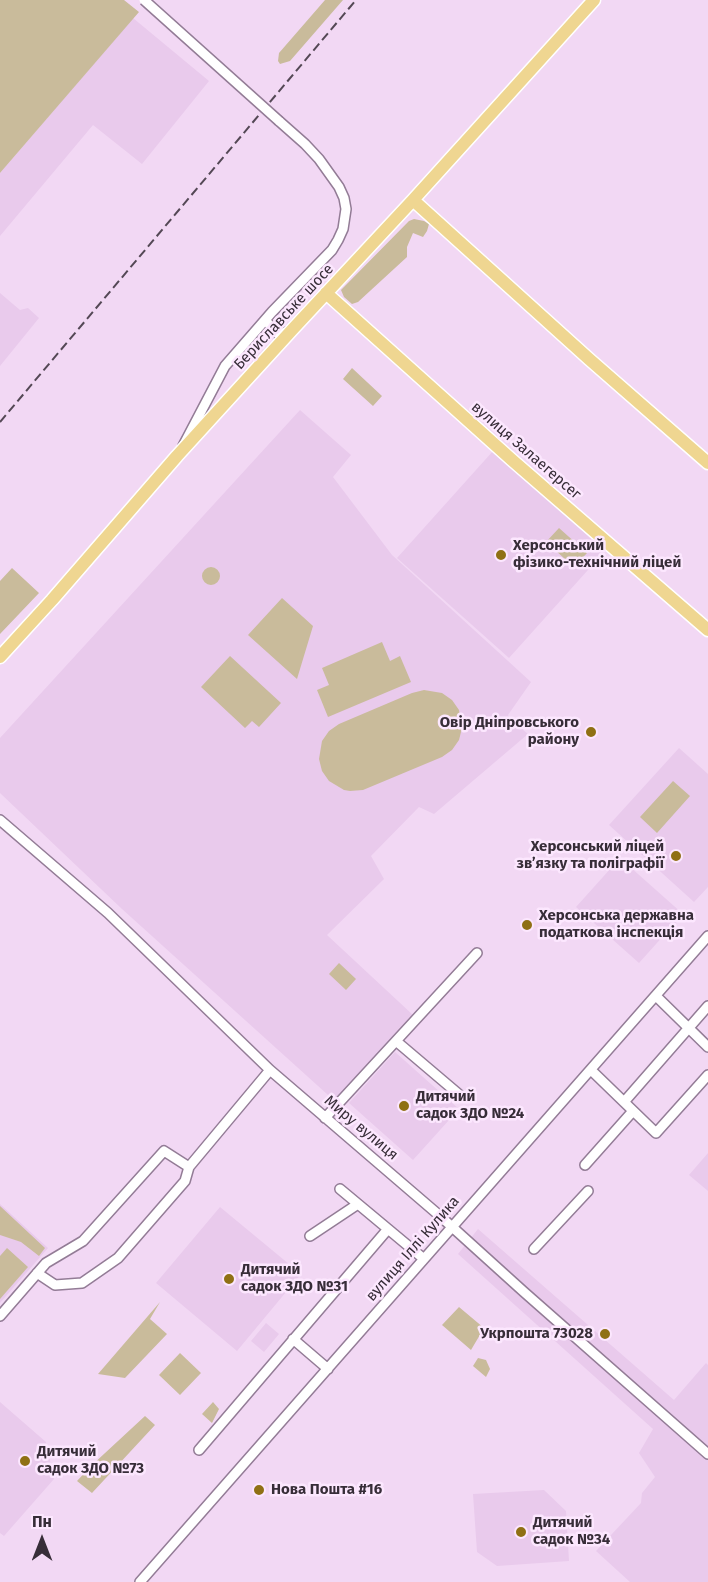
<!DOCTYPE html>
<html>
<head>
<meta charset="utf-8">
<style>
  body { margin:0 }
  #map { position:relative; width:708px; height:1582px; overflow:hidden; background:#f2d8f4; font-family:"Fira Sans",sans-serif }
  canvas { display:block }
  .north { position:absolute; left:12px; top:1510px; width:60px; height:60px; -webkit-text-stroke:4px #fce7fe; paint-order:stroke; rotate:0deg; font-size:16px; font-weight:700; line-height:24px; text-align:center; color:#372d38 }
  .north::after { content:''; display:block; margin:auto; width:21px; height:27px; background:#372d38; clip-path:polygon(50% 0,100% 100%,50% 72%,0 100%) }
</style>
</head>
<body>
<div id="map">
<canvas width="708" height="1582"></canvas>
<div class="north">Пн</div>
</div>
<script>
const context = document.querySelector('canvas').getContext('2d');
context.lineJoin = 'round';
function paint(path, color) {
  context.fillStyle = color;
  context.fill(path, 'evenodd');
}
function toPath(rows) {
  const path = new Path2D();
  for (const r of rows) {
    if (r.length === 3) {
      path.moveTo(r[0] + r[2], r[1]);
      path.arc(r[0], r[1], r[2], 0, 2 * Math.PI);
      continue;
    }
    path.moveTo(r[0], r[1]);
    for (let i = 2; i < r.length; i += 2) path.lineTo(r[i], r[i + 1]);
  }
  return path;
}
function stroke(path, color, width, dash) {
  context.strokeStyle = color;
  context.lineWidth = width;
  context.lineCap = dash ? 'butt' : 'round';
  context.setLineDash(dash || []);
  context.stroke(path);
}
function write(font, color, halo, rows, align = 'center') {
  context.font = font + ' "Fira Sans",sans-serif';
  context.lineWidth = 5;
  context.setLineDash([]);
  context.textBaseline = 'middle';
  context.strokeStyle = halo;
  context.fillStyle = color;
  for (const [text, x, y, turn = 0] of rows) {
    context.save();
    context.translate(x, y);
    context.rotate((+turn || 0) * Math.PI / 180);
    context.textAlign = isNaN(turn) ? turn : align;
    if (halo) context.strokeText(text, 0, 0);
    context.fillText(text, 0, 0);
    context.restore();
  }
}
paint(toPath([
  [133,18,209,81,142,164,93,125,0,236,0,173],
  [0,293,20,310,28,308,39,318,0,366],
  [300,410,351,455,333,477,392,555,531,682,508,715,511,720,528,734,434,814,419,807,371,856,384,879,327,935,413,1015,338,1104,122,909,0,793,0,738],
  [493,451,605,551,509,658,397,558],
  [679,748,708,774,708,887,694,902,609,825],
  [620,858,683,914,639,963,576,907],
  [395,1052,459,1109,413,1160,349,1103],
  [708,1153,708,1191,689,1175],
  [0,1204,48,1248,0,1303],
  [220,1207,301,1274,237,1351,156,1283],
  [478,1229,674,1400,706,1363,708,1365,708,1582,630,1582,596,1551,641,1503,642,1493,655,1477,639,1453,653,1429,458,1254],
  [266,1323,279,1334,264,1352,251,1341],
  [0,1402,46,1442,54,1479,4,1536,0,1533],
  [544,1490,566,1511,569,1561,497,1566,477,1552,473,1494]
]), '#e9caec');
paint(toPath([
  [0,0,124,0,139,12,0,173],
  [325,0,343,0,290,61,280,64,278,61,279,53],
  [414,219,424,221,429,224,427,231,423,237,413,233,407,247,407,257,358,302,352,304,344,297,341,290,409,221],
  [352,368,382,396,373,406,343,379],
  [559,528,587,553,574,567,546,542],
  [211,576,9],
  [12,568,39,593,0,634,0,581],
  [282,598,313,626,297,679,248,635],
  [382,642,390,661,400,656,411,682,328,717,317,690,329,685,322,668],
  [230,656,281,703,259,727,252,721,245,728,201,687],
  [424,690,442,693,452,700,459,710,462,728,459,740,452,750,442,757,363,790,350,791,344,790,329,781,322,771,319,759,322,741,329,731,339,724,412,693],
  [673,781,690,796,657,833,640,817],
  [339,963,356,979,346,990,329,974],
  [0,1206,45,1248,39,1256,21,1242,0,1235],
  [7,1248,28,1267,0,1299,0,1256],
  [160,1302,150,1319,167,1334,125,1378,98,1374],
  [459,1307,484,1328,471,1350,442,1325],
  [180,1353,201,1373,180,1395,159,1375],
  [478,1358,486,1360,490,1369,486,1377,473,1366],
  [213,1402,219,1409,212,1423,202,1414],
  [145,1416,155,1425,92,1493,77,1481,91,1466]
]), '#c9bb9b');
const minor = toPath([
  [265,320,278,334,291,331],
  [183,446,225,366,272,312,332,250,338,240,343,229,346,209,344,198,339,187,319,159,305,144,279,121],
  [0,820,108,913,270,1070,440,1216,524,1292,708,1454],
  [656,996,708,1047],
  [396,1041,462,1097],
  [591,1070,656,1133,708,1075],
  [624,1102,708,1006],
  [325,1118,477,953],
  [585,1165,633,1111],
  [340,1189,424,1259],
  [310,1236,358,1204],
  [534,1249,588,1191],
  [37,1273,55,1285,82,1283,118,1258,185,1181,189,1167],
  [0,1316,46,1263,83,1241,164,1151,189,1167,270,1070],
  [293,1339,328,1369],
  [199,1450,388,1229],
  [140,1582,708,936]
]);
const major = toPath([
  [413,200,589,359,708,463],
  [326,293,512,460,708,630],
  [0,657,52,600,177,456,291,331,413,200,594,0]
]);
stroke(minor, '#937c96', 12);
stroke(major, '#fff', 15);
stroke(minor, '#fff', 9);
stroke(major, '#efd691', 12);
stroke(toPath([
  [0,422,356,0]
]), '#544855', 2, [9, 4.5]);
const minorBridge = toPath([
  [144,0,279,121]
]);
stroke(minorBridge, '#937c96', 12, []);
stroke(minorBridge, '#fff', 9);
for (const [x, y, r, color] of [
  [501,555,6,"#8f7014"],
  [591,732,6,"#8f7014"],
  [676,856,6,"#8f7014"],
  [527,925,6,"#8f7014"],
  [404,1106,6,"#8f7014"],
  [229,1279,6,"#8f7014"],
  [605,1334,6,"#8f7014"],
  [25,1461,6,"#8f7014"],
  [259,1490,6,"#8f7014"],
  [521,1532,6,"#8f7014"]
]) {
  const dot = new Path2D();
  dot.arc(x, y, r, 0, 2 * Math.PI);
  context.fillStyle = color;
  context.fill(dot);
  stroke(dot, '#fce7fe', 2);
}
write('15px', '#372d38', '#fce7fe', [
  ["Бериславське шосе",284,317,-47],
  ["вулиця Залаегерсег",526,451,41],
  ["Миру вулиця",361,1128,40],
  ["вулиця Іллі Кулика",413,1249,-49]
]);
write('bold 15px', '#372d38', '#fce7fe', [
  ["Херсонський",513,546],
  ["фізико-технічний ліцей",513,563],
  ["Овір Дніпровського",579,723,"right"],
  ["району",579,740,"right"],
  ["Херсонський ліцей",664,847,"right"],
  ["зв’язку та поліграфії",664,864,"right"],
  ["Херсонська державна",539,916],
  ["податкова інспекція",539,933],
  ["Дитячий",416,1097],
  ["садок ЗДО №24",416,1114],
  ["Дитячий",241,1270],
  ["садок ЗДО №31",241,1287],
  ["Укрпошта 73028",593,1334,"right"],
  ["Дитячий",37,1452],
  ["садок ЗДО №73",37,1469],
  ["Нова Пошта #16",271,1490],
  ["Дитячий",533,1523],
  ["садок №34",533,1540]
], 'left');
</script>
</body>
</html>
